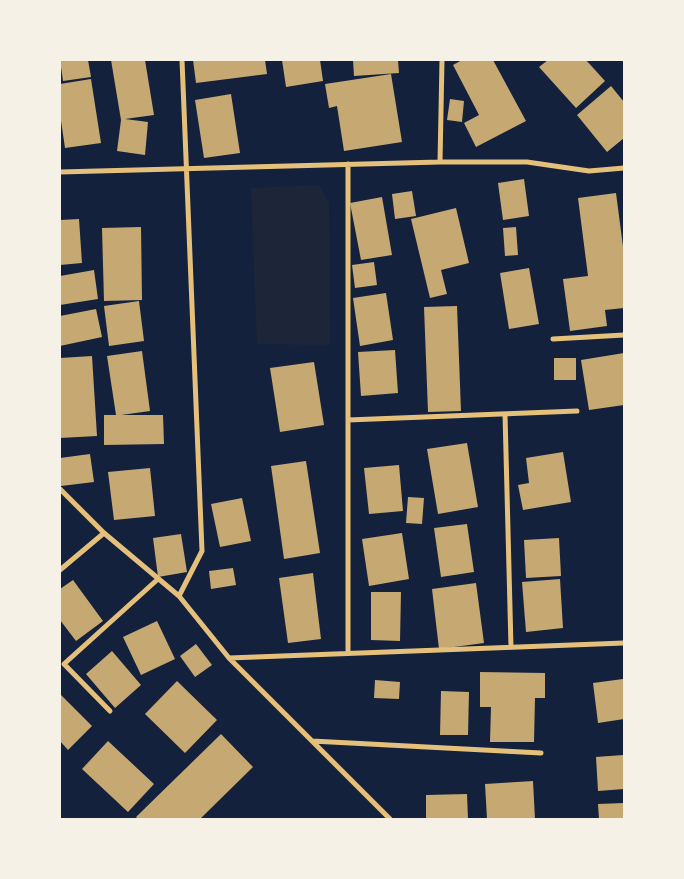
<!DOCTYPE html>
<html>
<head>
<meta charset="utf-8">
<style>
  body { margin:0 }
  #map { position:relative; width:684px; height:879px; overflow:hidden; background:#14213d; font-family:"Archivo Narrow",sans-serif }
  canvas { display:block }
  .frame { position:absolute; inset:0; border:61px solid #f6f1e7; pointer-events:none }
</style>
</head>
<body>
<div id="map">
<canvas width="684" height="879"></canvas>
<div class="frame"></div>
</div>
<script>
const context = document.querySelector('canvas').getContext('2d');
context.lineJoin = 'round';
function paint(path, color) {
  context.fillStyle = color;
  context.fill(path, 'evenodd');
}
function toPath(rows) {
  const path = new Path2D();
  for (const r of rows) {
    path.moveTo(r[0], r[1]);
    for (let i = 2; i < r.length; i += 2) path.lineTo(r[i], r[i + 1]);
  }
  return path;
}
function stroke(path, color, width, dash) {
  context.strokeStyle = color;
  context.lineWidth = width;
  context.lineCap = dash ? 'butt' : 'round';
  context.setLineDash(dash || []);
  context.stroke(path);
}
paint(toPath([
  [319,185,329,202,330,345,257,344,251,188]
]), '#1d2539');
paint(toPath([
  [60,60,88,60,91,77,63,81],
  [111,60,145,60,154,115,125,119,148,122,145,155,117,151,121,120],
  [193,60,265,60,267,74,196,83],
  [282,60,320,60,323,81,286,87],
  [353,60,398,60,399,73,354,76],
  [462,60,493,60,526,121,476,147,464,123,479,115,453,65],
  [548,60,586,60,605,81,576,108,539,67],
  [391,74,402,142,344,151,337,106,329,108,325,84],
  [91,79,101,143,65,148,60,114,60,84],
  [611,86,624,102,624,138,607,152,577,115],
  [231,94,240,153,204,158,195,100],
  [450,99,464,101,462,122,447,120],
  [524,179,529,216,503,220,498,183],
  [412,191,416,216,395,219,392,194],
  [616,193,624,254,624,308,605,310,607,326,570,331,563,279,588,276,578,198],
  [382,197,392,255,361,260,350,203],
  [456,208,469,263,441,270,447,294,430,298,411,219],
  [79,219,82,263,60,265,60,220],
  [141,227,142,300,104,301,102,228],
  [516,227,518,255,505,256,503,228],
  [374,262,377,285,355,288,352,265],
  [529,268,539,324,509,329,500,273],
  [94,270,98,299,60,305,60,276],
  [386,293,393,340,360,346,353,298],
  [139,301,144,341,109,346,104,306],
  [457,306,461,411,428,412,424,307],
  [96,309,102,337,60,346,60,316],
  [395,350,398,393,361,396,358,352],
  [142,351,150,411,121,415,163,415,164,444,104,445,104,415,116,415,107,356],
  [624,353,624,405,589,410,581,360],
  [92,356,97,436,60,438,60,358],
  [554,358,576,358,576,380,554,380],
  [314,362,324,425,280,432,270,368],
  [467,443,478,507,438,514,427,449],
  [563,452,571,502,523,510,518,485,529,483,526,458],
  [90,454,94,482,61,486,60,458],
  [306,461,320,553,284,559,271,466],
  [399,465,403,511,369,514,364,468],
  [150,468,155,516,114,520,108,472],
  [408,497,424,498,422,524,406,523],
  [242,498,251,541,220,547,211,504],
  [467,524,474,572,441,577,434,528],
  [402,533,409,579,369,586,362,539],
  [181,534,187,572,158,577,153,538],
  [559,538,561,576,526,578,524,540],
  [233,568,236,585,211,589,209,571],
  [313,573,321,639,288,643,279,578],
  [560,579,563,628,526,632,522,582],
  [73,580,103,621,76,641,60,620,60,589],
  [476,583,484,643,439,649,432,589],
  [371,592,401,592,400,641,371,640],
  [157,621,175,659,141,675,123,637],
  [196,644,212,665,195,677,180,656],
  [112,651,141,685,115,708,86,674],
  [480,672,545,673,545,698,535,698,534,742,490,742,491,707,480,707],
  [623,679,624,719,598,723,593,683],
  [375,680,400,682,399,699,374,698],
  [177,681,217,720,185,753,145,714],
  [441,691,469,692,468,735,440,735],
  [60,694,92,726,68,750,60,741],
  [221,734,253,767,200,819,138,819,136,817],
  [108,741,154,784,128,812,82,769],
  [623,755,624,789,598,791,596,757],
  [533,781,535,819,487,819,485,784],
  [467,794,468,819,426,819,426,795],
  [624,803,624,819,599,819,598,804]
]), '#c6a872');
stroke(toPath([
  [440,162,442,60],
  [60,172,440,162,527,162,589,171,624,168],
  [553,339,624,335],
  [505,414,511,647],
  [348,420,577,411],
  [60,489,104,533,179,596,229,658,390,819],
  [60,570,104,533],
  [179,596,202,551,182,60],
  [348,653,348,164],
  [229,658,624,643],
  [110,711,64,664,158,579],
  [312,741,541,753]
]), '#e5c07b', 5);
</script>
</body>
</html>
